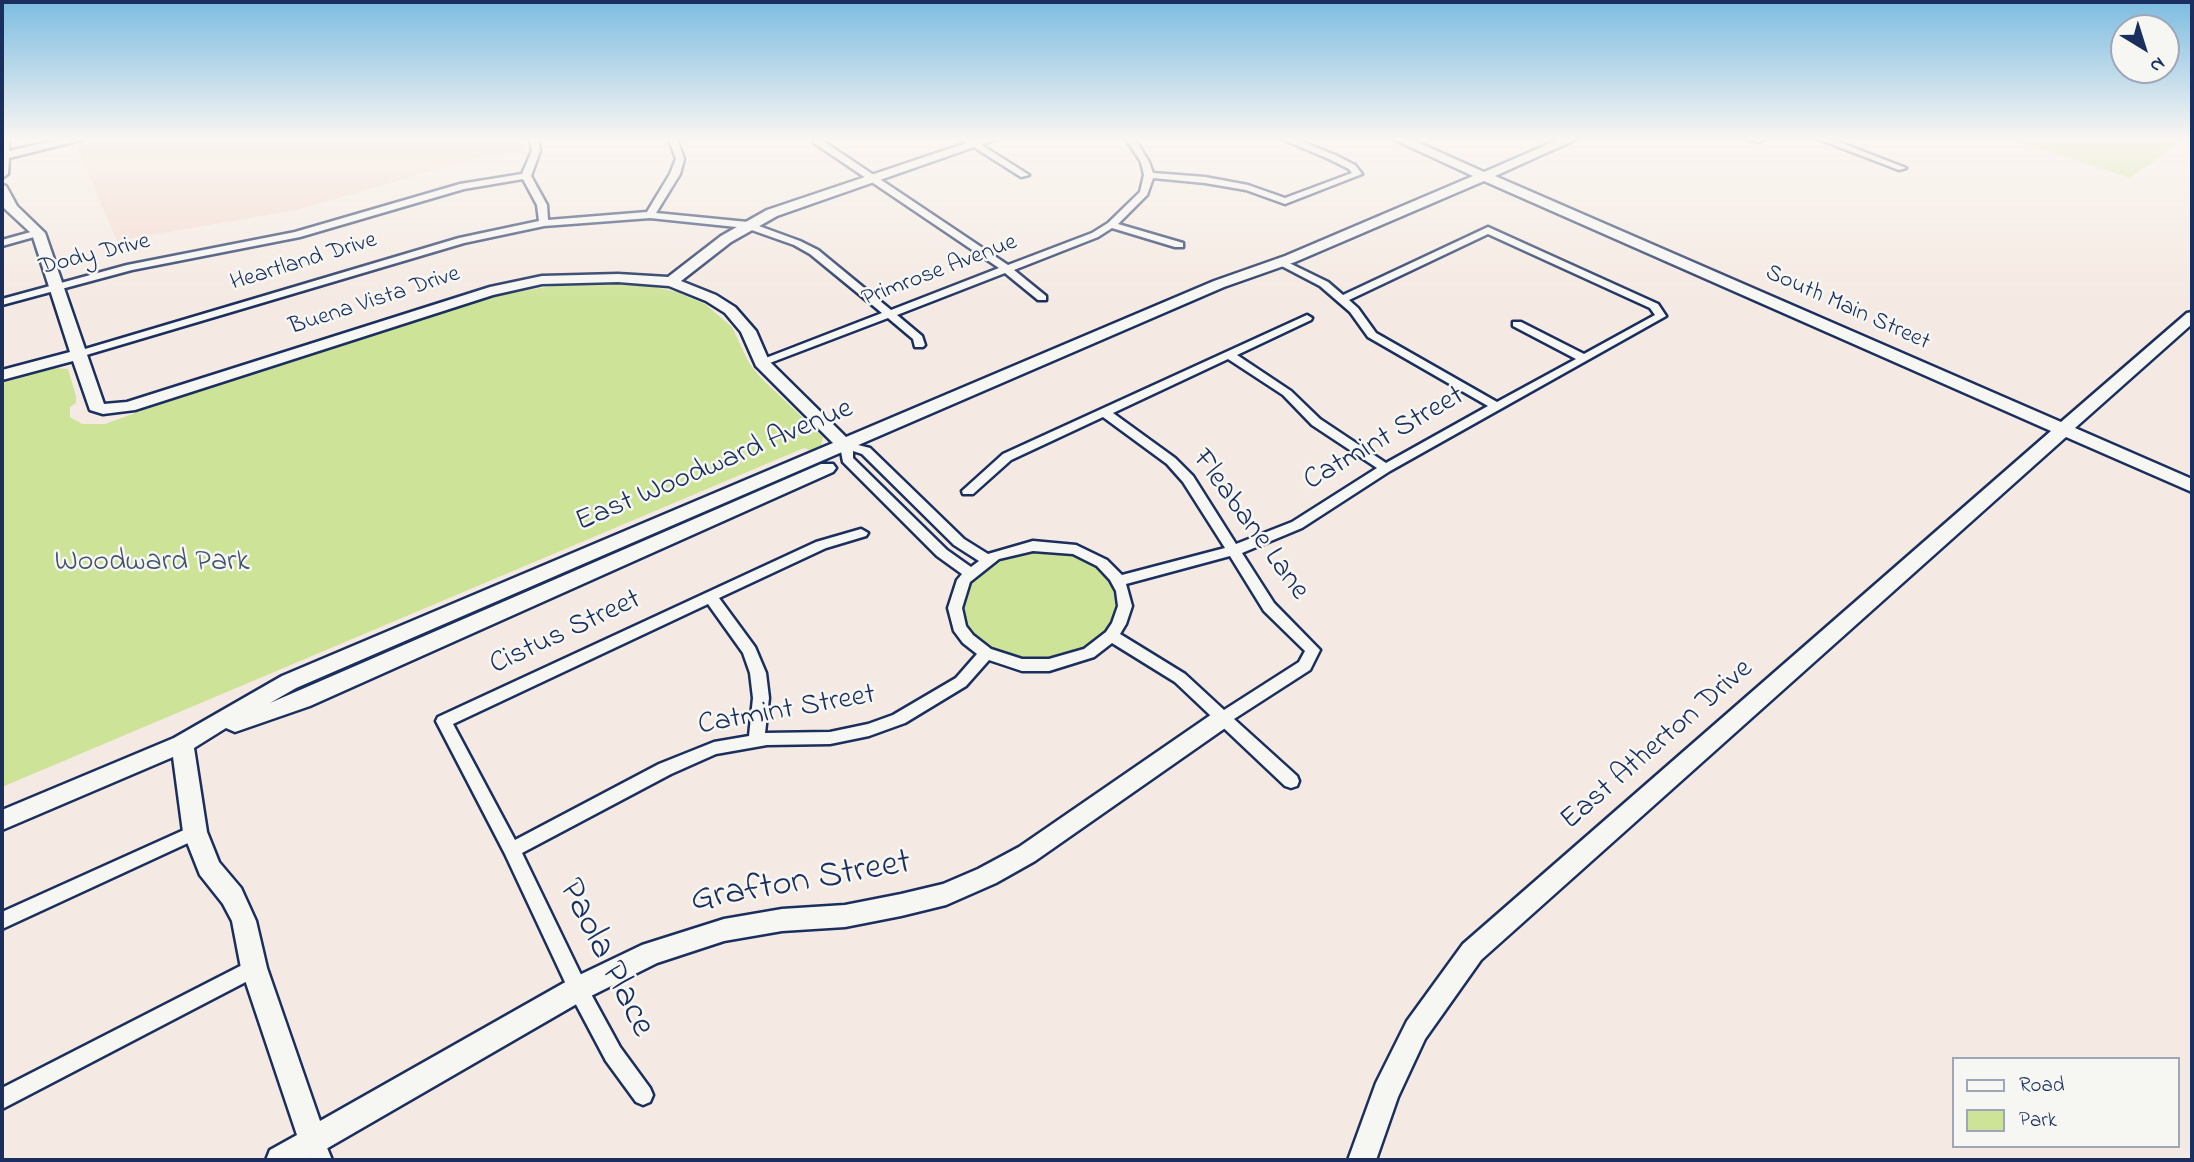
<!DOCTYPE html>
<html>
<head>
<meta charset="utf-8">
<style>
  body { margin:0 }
  #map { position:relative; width:2194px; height:1162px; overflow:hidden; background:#f5eae3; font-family:"Indie Flower",sans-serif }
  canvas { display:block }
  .frame { position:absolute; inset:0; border:4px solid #1b2f5e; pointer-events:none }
  .legend { position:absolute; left:1952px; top:1057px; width:228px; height:91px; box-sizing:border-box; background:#f6f6f2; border:2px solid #9ea6b7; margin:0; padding:9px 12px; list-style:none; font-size:21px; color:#1b2f5e }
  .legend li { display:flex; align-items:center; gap:14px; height:35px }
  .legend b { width:35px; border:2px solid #9ea6b7 }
  .north { position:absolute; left:2110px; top:14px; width:70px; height:70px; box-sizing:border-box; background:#f6f6f2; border:2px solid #9ea6b7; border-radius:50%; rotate:142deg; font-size:19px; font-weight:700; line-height:28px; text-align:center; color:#1b2f5e }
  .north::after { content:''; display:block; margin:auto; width:24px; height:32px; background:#1b2f5e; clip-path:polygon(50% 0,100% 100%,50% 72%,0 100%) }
</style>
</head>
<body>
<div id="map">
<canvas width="2194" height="1162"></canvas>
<div class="frame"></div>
<ul class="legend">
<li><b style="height:9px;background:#f6f6f2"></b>Road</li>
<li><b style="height:19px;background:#cde398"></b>Park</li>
</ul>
<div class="north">N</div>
</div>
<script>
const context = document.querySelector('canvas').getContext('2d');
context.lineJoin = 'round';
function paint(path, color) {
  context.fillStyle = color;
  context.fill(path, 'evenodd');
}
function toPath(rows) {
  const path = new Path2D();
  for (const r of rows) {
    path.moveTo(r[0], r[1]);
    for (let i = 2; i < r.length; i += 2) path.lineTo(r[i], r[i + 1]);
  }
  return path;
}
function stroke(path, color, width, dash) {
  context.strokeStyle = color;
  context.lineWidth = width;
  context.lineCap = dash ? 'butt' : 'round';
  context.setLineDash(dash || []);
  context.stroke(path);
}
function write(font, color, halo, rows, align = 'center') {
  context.font = font + ' "Indie Flower",sans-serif';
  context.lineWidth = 5;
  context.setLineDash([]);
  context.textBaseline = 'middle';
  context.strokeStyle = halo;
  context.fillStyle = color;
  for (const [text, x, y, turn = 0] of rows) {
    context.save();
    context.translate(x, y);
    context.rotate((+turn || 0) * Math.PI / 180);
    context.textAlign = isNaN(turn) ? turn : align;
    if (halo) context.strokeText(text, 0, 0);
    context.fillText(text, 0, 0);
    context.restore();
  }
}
paint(toPath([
  [112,139,519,139,524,146,524,153,480,157,297,210,117,241,76,145]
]), '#f4dbd1');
paint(toPath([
  [2010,139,2185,139,2130,178],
  [575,282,646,285,677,292,705,304,732,327,749,363,760,377,823,437,821,447,812,451,804,448,2,787,2,383,53,368,68,369,76,396,76,403,70,407,70,417,82,424,105,424,210,386,487,297],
  [1053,551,1077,557,1094,566,1113,587,1116,612,1105,633,1078,652,1037,660,1016,658,982,644,969,631,962,607,966,589,975,577,987,567,1012,555]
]), '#cde398');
const street = toPath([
  [530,139,538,139,540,151,531,176,547,205,548,220,647,212,670,174,676,159,669,139,677,139,684,159,680,174,656,213,748,222,800,241,818,250,891,310,999,268,814,143,814,139,820,139,1008,265,1092,233,1108,223,1140,192,1144,175,1141,162,1126,139,1135,139,1149,162,1153,173,1205,177,1248,185,1285,198,1352,173,1349,169,1329,159,1282,139,1295,139,1335,155,1355,165,1362,174,1285,204,1246,190,1205,183,1153,178,1147,195,1118,224,1183,243,1183,247,1175,247,1112,228,1098,237,1014,270,1046,296,1046,300,1038,300,1005,273,897,315,922,336,925,345,923,347,915,347,913,339,888,318,762,366,756,363,758,361,882,313,810,254,794,245,746,228,650,218,544,226,464,243,83,356,79,357,73,354,75,352,459,238,539,221,537,205,523,179,464,189,300,237,132,270,2,305,2,299,127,265,295,232,460,184,522,174,532,151,530,139],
  [961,139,972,139,1029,175,1021,177,961,139],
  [1746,139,1764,139,1760,142,1746,139],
  [1818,139,1831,139,1906,168,1899,170,1818,139],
  [1488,227,1658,304,1666,316,1390,471,1302,528,1242,553,1274,603,1320,650,1310,670,1234,719,1297,776,1299,781,1297,786,1291,788,1285,786,1175,682,1112,643,1094,657,1049,671,1022,671,989,660,966,686,905,723,869,736,830,744,767,745,716,754,671,774,522,853,585,983,620,1047,650,1088,653,1095,650,1102,643,1105,636,1102,606,1061,571,995,505,854,436,721,438,717,816,542,861,529,868,533,866,536,826,548,719,598,755,647,766,673,769,698,765,733,830,732,868,724,893,715,956,678,977,654,963,643,954,631,948,608,957,580,962,574,937,556,843,462,840,446,842,443,846,442,870,448,964,539,988,554,1033,541,1076,545,1107,560,1122,575,1225,548,1183,482,1167,464,1103,417,1011,460,973,494,963,494,962,491,1003,454,1307,315,1312,318,1311,320,1237,355,1291,391,1320,419,1386,463,1488,406,1368,337,1350,312,1320,286,1276,263,1285,261,1328,282,1343,295,1488,227],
  [1488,234,1650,308,1655,315,1584,354,1521,322,1513,322,1513,326,1576,359,1497,402,1376,333,1358,308,1349,300,1488,234],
  [1228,359,1283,395,1312,425,1377,468,1292,522,1236,544,1193,476,1175,458,1113,413,1228,359],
  [853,451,862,454,954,545,979,561,971,567,947,550,853,458,853,451],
  [1033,551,1073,554,1097,566,1110,580,1116,591,1118,606,1112,623,1106,632,1084,649,1049,659,1022,659,991,649,973,635,966,626,962,608,970,582,999,559,1033,551],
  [1230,556,1264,611,1305,651,1299,662,1224,710,1185,674,1120,634,1126,624,1132,606,1126,584,1230,556],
  [708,604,743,653,750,673,753,698,749,736,714,742,659,764,515,840,453,724,708,604],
  [38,230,43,233,41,235,2,246,2,240,38,230],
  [195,825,201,827,204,832,201,837,2,929,2,912,195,825],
  [254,959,261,962,263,968,261,974,2,1109,2,1088,254,959],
  [314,1130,321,1133,332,1160,312,1160,304,1140,307,1133,314,1130]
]);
const secondary = toPath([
  [2,139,9,139,9,151,61,139,85,139,9,158,8,174,2,178,2,139],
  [978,139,997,139,777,216,731,242,681,281,716,295,735,307,756,331,769,361,846,437,1214,281,1285,256,1473,176,1393,139,1410,139,1484,172,1560,139,1577,139,1495,176,2061,422,2187,313,2192,312,2192,324,2075,428,2192,479,2192,492,2066,437,1481,960,1425,1039,1398,1097,1376,1160,1348,1160,1376,1083,1407,1021,1463,944,2051,431,1484,181,1295,262,1224,287,296,688,270,703,821,464,833,464,836,468,833,472,310,706,235,732,226,728,194,748,207,832,219,862,241,888,256,921,267,968,320,1121,569,980,642,945,724,919,782,909,845,905,901,894,943,884,978,869,1019,847,1215,712,1223,710,1231,712,1234,718,1231,724,1035,861,996,883,946,905,901,916,845,927,782,931,724,941,657,963,587,998,307,1160,266,1160,270,1150,297,1135,241,968,232,921,223,904,200,875,183,832,173,757,2,830,2,810,174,738,282,676,833,443,756,366,741,332,725,313,706,301,669,286,618,282,542,284,493,295,135,410,103,414,90,410,73,361,2,380,2,370,70,352,32,234,4,208,2,185,6,186,17,206,45,233,104,404,127,402,490,287,542,276,618,274,668,277,721,236,767,210,978,139]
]);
stroke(street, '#1b2f5e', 5);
stroke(secondary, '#1b2f5e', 5);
paint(street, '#f6f6f2');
paint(secondary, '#f6f6f2');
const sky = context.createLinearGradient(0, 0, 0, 302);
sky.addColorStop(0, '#7cbce1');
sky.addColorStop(0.46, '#faf6f2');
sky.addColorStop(1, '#faf6f200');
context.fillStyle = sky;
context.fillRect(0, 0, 2194, 302);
write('24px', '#1b2f5e', '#f6f6f2', [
  ["Dody Drive",95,256,-14],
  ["Heartland Drive",304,263,-17],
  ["Primrose Avenue",940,272,-21],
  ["Buena Vista Drive",375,302,-18],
  ["South Main Street",1847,309,24]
]);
write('30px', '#1b2f5e', '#f6f6f2', [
  ["Catmint Street",1385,440,-30],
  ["East Woodward Avenue",715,467,-23],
  ["Fleabane Lane",1249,526,54],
  ["Cistus Street",566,634,-25],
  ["Catmint Street",787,712,-10],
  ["East Atherton Drive",1658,746,-41]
]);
write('30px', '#3f536a', '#f6f6f2', [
  ["Woodward Park",152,564]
]);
write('37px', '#1b2f5e', '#f6f6f2', [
  ["Grafton Street",801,884,-10],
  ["Paola Place",604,959,63]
]);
</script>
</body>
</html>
